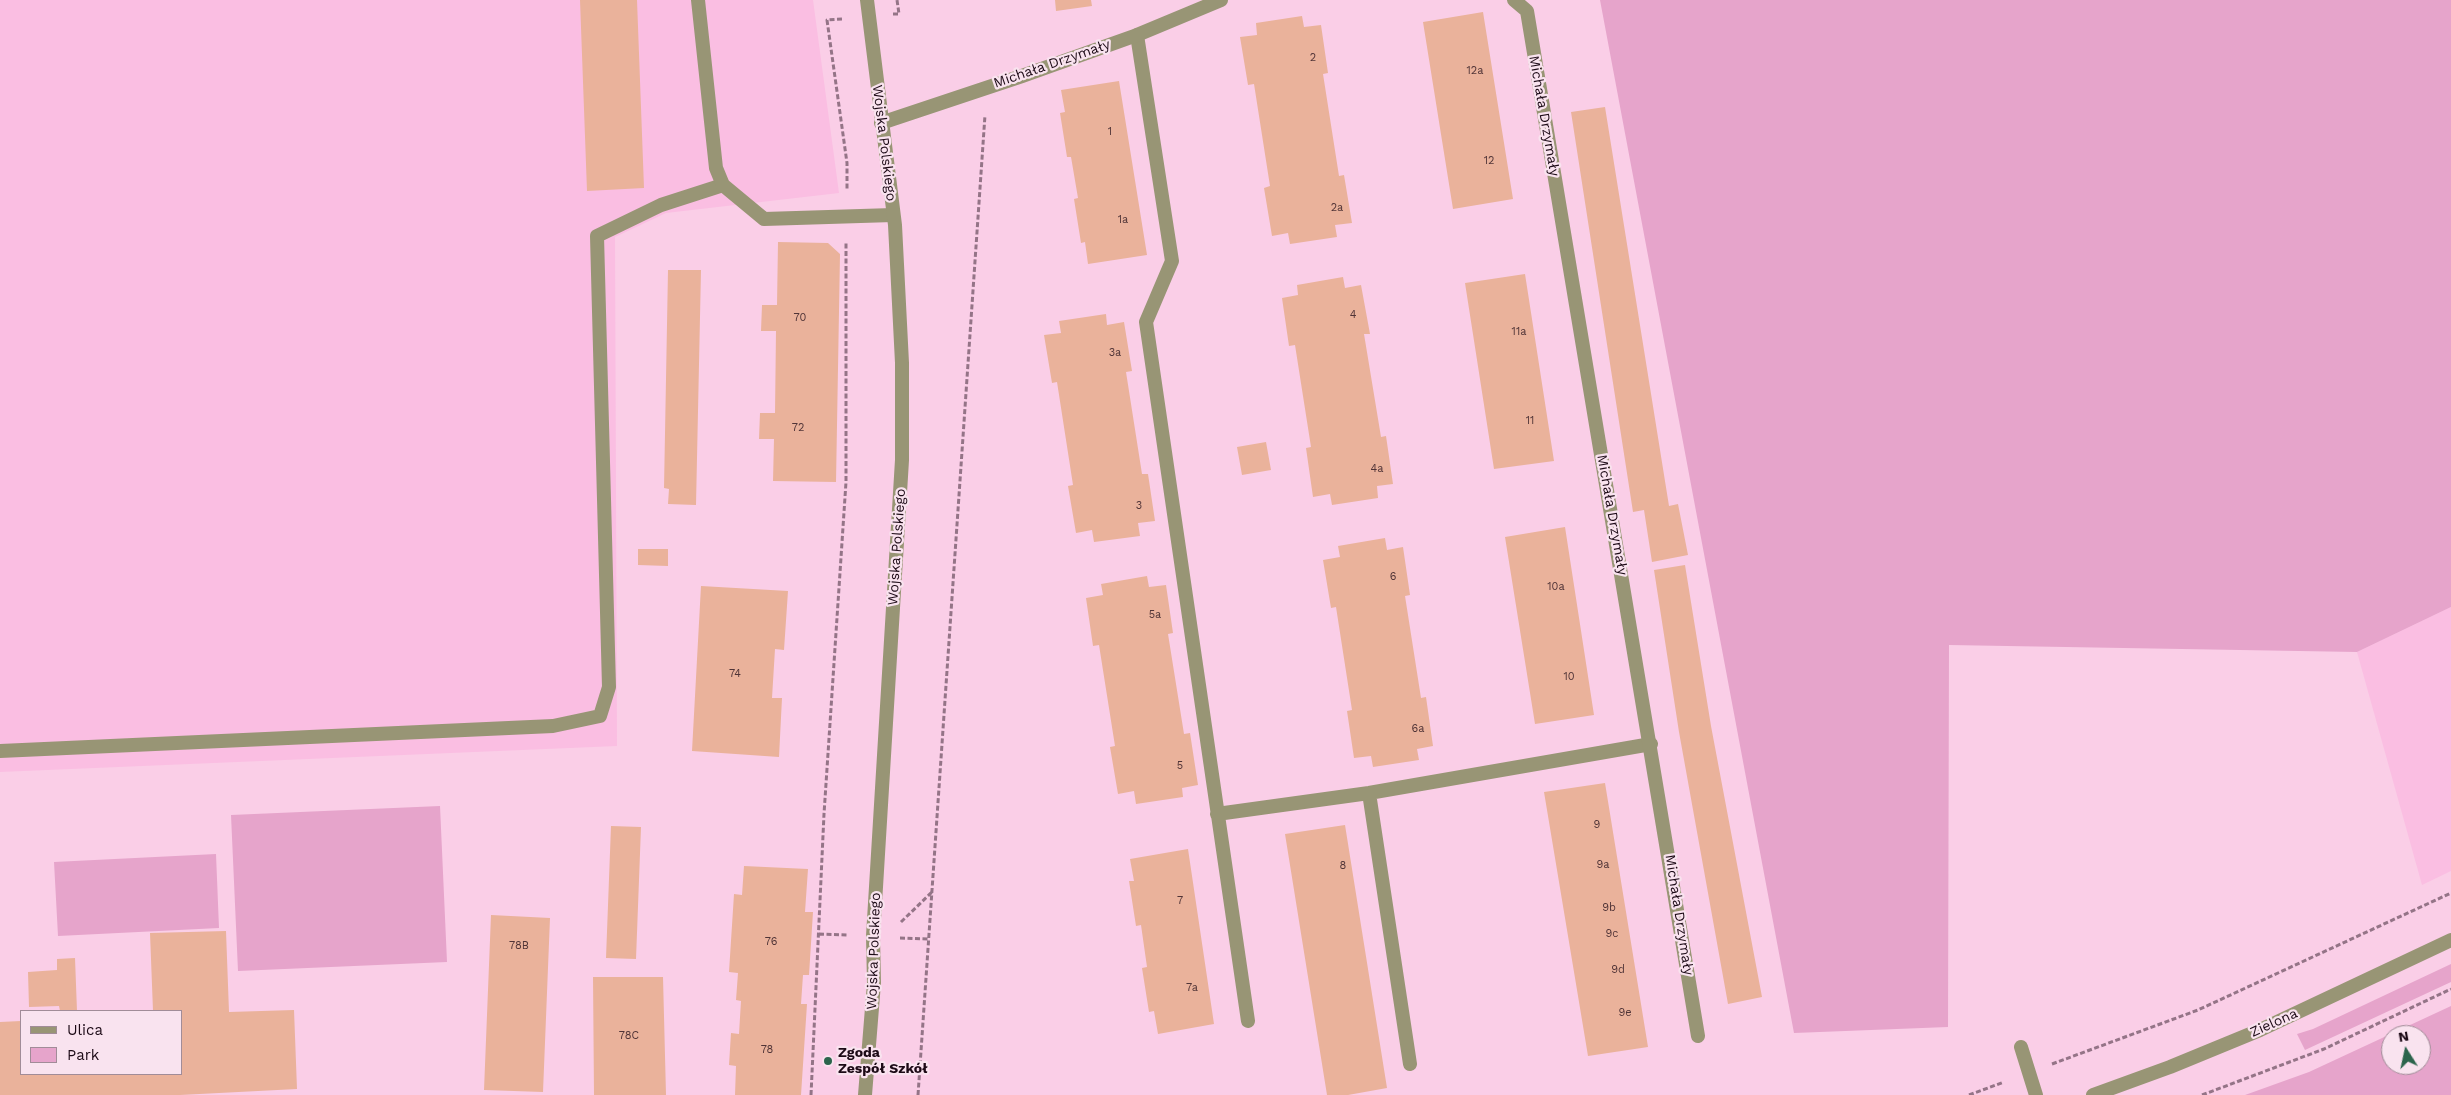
<!DOCTYPE html>
<html>
<head>
<meta charset="utf-8">
<style>
  body { margin:0 }
  #map { position:relative; width:2451px; height:1095px; overflow:hidden; background:#facee7; font-family:"Work Sans",sans-serif }
  canvas { display:block }
  .legend { position:absolute; left:20px; top:1010px; width:162px; height:65px; box-sizing:border-box; background:#f9e3ef; border:1px solid #a18c98; margin:0; padding:6px 9px; list-style:none; font-size:15px; color:#1c0a16 }
  .legend li { display:flex; align-items:center; gap:10px; height:25px }
  .legend b { width:25px; border:1px solid #a18c98 }
  .north { position:absolute; left:2381px; top:1025px; width:50px; height:50px; box-sizing:border-box; background:#f9e3ef; border:1px solid #a18c98; border-radius:50%; rotate:350deg; font-size:14px; font-weight:700; line-height:20px; text-align:center; color:#1c0a16 }
  .north::after { content:''; display:block; margin:auto; width:18px; height:22px; background:#2c644c; clip-path:polygon(50% 0,100% 100%,50% 72%,0 100%) }
</style>
</head>
<body>
<div id="map">
<canvas width="2451" height="1095"></canvas>
<ul class="legend">
<li><b style="height:6px;background:#989575"></b>Ulica</li>
<li><b style="height:14px;background:#e6a4cb"></b>Park</li>
</ul>
<div class="north">N</div>
</div>
<script>
const context = document.querySelector('canvas').getContext('2d');
context.lineJoin = 'round';
function paint(path, color) {
  context.fillStyle = color;
  context.fill(path, 'evenodd');
}
function toPath(rows) {
  const path = new Path2D();
  for (const r of rows) {
    path.moveTo(r[0], r[1]);
    for (let i = 2; i < r.length; i += 2) path.lineTo(r[i], r[i + 1]);
  }
  return path;
}
function stroke(path, color, width, dash) {
  context.strokeStyle = color;
  context.lineWidth = width;
  context.lineCap = dash ? 'butt' : 'round';
  context.setLineDash(dash || []);
  context.stroke(path);
}
function write(font, color, halo, rows, align = 'center') {
  context.font = font + ' "Work Sans",sans-serif';
  context.lineWidth = 4.5;
  context.setLineDash([]);
  context.textBaseline = 'middle';
  context.strokeStyle = halo;
  context.fillStyle = color;
  for (const [text, x, y, turn = 0] of rows) {
    context.save();
    context.translate(x, y);
    context.rotate((+turn || 0) * Math.PI / 180);
    context.textAlign = isNaN(turn) ? turn : align;
    if (halo) context.strokeText(text, 0, 0);
    context.fillText(text, 0, 0);
    context.restore();
  }
}
paint(toPath([
  [0,0,813,0,839,193,666,213,615,237,617,746,0,772],
  [2451,607,2451,871,2422,885,2357,652]
]), '#fabee2');
paint(toPath([
  [1600,0,2451,0,2451,607,2357,652,1949,645,1948,1027,1794,1033],
  [440,806,447,962,238,971,231,815],
  [216,854,219,928,58,936,54,862],
  [2451,964,2451,982,2305,1050,2297,1034,2313,1029],
  [2451,1006,2451,1095,2245,1095,2309,1072],
  [2391,1035,2421,1035,2421,1065,2391,1065]
]), '#e6a4cb');
paint(toPath([
  [580,0,637,0,644,188,587,191],
  [1055,0,1091,0,1092,6,1056,11],
  [1483,12,1513,199,1453,209,1423,22],
  [1302,16,1304,27,1321,25,1328,73,1323,74,1339,176,1344,175,1352,223,1335,225,1337,237,1290,244,1288,233,1272,236,1264,188,1270,186,1254,84,1248,85,1240,37,1257,35,1256,23],
  [1119,81,1147,255,1088,264,1085,242,1081,243,1074,199,1078,198,1071,157,1067,157,1060,113,1065,112,1061,90],
  [1605,107,1669,506,1678,504,1688,555,1652,562,1644,510,1633,512,1571,112],
  [778,242,828,243,840,254,836,482,773,481,774,439,759,439,760,413,775,413,776,331,761,331,762,305,777,305],
  [668,270,701,270,696,505,668,504,669,489,664,488],
  [1525,274,1554,461,1494,469,1465,283],
  [1343,277,1345,288,1361,285,1370,334,1364,334,1381,437,1386,436,1393,484,1377,486,1378,498,1332,505,1330,494,1313,497,1306,448,1311,447,1295,345,1289,346,1282,298,1298,295,1297,285],
  [1106,314,1107,325,1124,322,1132,371,1126,372,1142,474,1148,474,1155,521,1138,523,1140,536,1094,542,1092,530,1076,533,1068,486,1073,485,1057,382,1052,383,1044,335,1061,333,1059,321],
  [1266,442,1271,470,1242,475,1237,447],
  [1565,527,1594,715,1535,724,1505,537],
  [1385,538,1387,550,1403,547,1410,595,1405,596,1421,698,1426,697,1433,746,1417,749,1419,760,1373,767,1371,756,1354,758,1347,711,1352,710,1336,607,1331,608,1323,560,1340,557,1338,546],
  [638,549,668,549,668,566,638,565],
  [1685,565,1711,726,1762,997,1728,1004,1679,732,1654,570],
  [1147,576,1149,587,1166,585,1173,633,1168,634,1184,734,1190,733,1198,785,1182,788,1183,797,1136,804,1134,791,1118,794,1110,747,1115,746,1099,645,1093,646,1086,598,1103,595,1101,584],
  [701,586,788,591,784,650,775,649,772,698,782,698,779,757,692,751],
  [1605,783,1648,1047,1588,1056,1544,792],
  [1345,825,1387,1088,1348,1095,1327,1095,1285,834],
  [611,826,641,827,636,959,606,958],
  [1188,849,1214,1024,1158,1034,1154,1011,1149,1012,1142,968,1147,967,1141,925,1136,926,1129,881,1134,881,1130,859],
  [744,866,808,869,805,912,813,912,809,975,803,975,801,1004,807,1004,801,1095,735,1095,736,1066,729,1065,731,1033,739,1034,741,1001,736,1000,738,973,729,972,734,894,742,895],
  [491,915,550,918,543,1092,484,1090],
  [226,931,229,1012,294,1010,297,1089,180,1095,0,1095,0,1022,21,1021,21,1074,181,1074,181,1011,153,1011,150,933],
  [75,958,77,1011,60,1011,59,1006,29,1007,28,972,57,970,57,959],
  [593,977,663,977,666,1095,594,1095]
]), '#eab29b');
stroke(toPath([
  [893,14,899,14,897,0],
  [842,19,827,20,847,163,847,190],
  [901,922,932,892],
  [819,934,848,935],
  [900,938,929,939],
  [2052,1064,2198,1010,2451,893],
  [811,1095,824,814,846,482,846,241],
  [918,1095,985,115],
  [1969,1095,2004,1082],
  [2202,1095,2324,1049,2451,989]
]), '#947487', 3, [5, 2.5]);
stroke(toPath([
  [1137,35,1172,261,1146,322,1248,1021],
  [0,751,553,726,600,716,609,687,597,236,661,205,723,185],
  [1369,793,1410,1064],
  [1217,814,1369,793,1651,744],
  [2021,1047,2036,1095]
]), '#989575', 14);
stroke(toPath([
  [698,0,716,168,723,185,764,219,893,215],
  [1514,0,1527,11,1698,1036],
  [881,123,1022,76,1137,35,1221,0],
  [2093,1095,2170,1067,2260,1030,2451,940]
]), '#989575', 14);
stroke(toPath([
  [865,1095,874,983,873,936,902,460,902,363,895,225,867,0]
]), '#989575', 14);
for (const [x, y, r, color] of [
  [828,1061,5,"#2c644c"]
]) {
  const dot = new Path2D();
  dot.arc(x, y, r, 0, 2 * Math.PI);
  context.fillStyle = color;
  context.fill(dot);
  stroke(dot, '#f9e3ef', 2);
}
write('11px', '#503437', null, [
  ["2",1313,58],
  ["12a",1475,71],
  ["1",1110,132],
  ["12",1489,161],
  ["2a",1337,208],
  ["1a",1123,220],
  ["4",1353,315],
  ["70",800,318],
  ["11a",1519,332],
  ["3a",1115,353],
  ["11",1530,421],
  ["72",798,428],
  ["4a",1377,469],
  ["3",1139,506],
  ["6",1393,577],
  ["10a",1556,587],
  ["5a",1155,615],
  ["74",735,674],
  ["10",1569,677],
  ["6a",1418,729],
  ["5",1180,766],
  ["9",1597,825],
  ["9a",1603,865],
  ["8",1343,866],
  ["7",1180,901],
  ["9b",1609,908],
  ["9c",1612,934],
  ["76",771,942],
  ["78B",519,946],
  ["9d",1618,970],
  ["7a",1192,988],
  ["9e",1625,1013],
  ["78C",629,1036],
  ["78",767,1050]
]);
write('14px', '#1c0a16', '#f9e3ef', [
  ["Michała Drzymały",1052,64,-19],
  ["Michała Drzymały",1544,116,80],
  ["Wojska Polskiego",884,143,83],
  ["Michała Drzymały",1612,515,80],
  ["Wojska Polskiego",897,547,-86],
  ["Michała Drzymały",1679,915,81],
  ["Wojska Polskiego",874,951,-88],
  ["Zielona",2274,1023,-24]
]);
write('bold 14px', '#1c0a16', '#f9e3ef', [
  ["Zgoda",838,1053],
  ["Zespół Szkół",838,1069]
], 'left');
</script>
</body>
</html>
